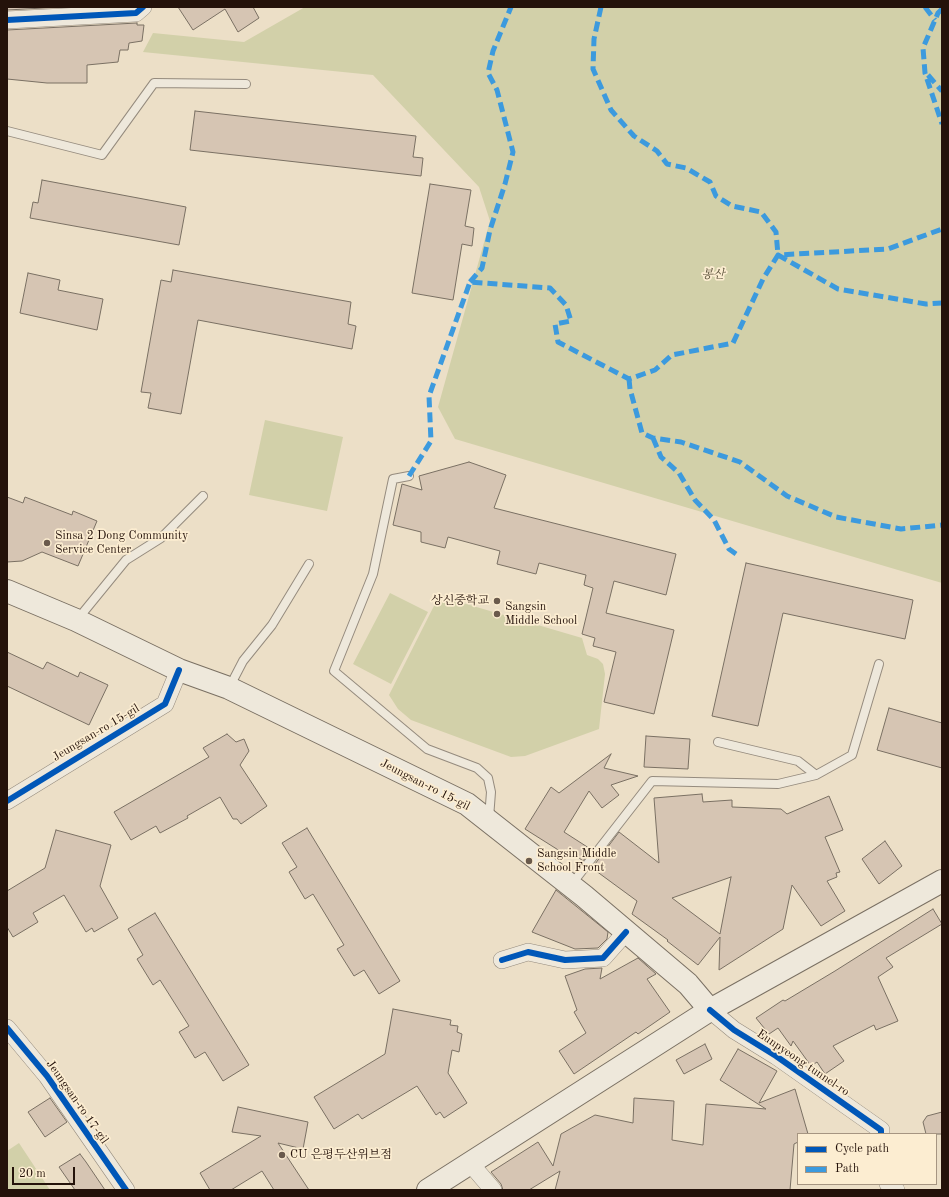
<!DOCTYPE html>
<html>
<head>
<meta charset="utf-8">
<style>
  body { margin:0 }
  #map { position:relative; width:949px; height:1197px; overflow:hidden; background:#ecdfc7; font-family:"Old Standard TT",serif }
  canvas { display:block }
  .frame { position:absolute; inset:0; border:8px solid #24120a; pointer-events:none }
  .legend { position:absolute; left:797px; top:1133px; width:140px; height:52px; box-sizing:border-box; background:#fcedd1; border:1px solid #a69581; margin:0; padding:5px 7px; list-style:none; font-size:12px; color:#24120a }
  .legend li { display:flex; align-items:center; gap:8px; height:20px }
  .legend b { width:20px; border:1px solid #a69581 }
  .scale { position:absolute; left:12px; top:1167px; width:63px; height:18px; box-sizing:border-box; border:2px solid #24120a; border-top:0; padding-left:5px; font-size:12px; line-height:14px; white-space:nowrap; color:#24120a; -webkit-text-stroke:3px #fcedd1; paint-order:stroke }
</style>
</head>
<body>
<div id="map">
<canvas width="949" height="1197"></canvas>
<div class="frame"></div>
<ul class="legend">
<li><b style="height:5px;background:#0057b8"></b>Cycle path</li>
<li><b style="height:5px;background:#3c9ade"></b>Path</li>
</ul>
<div class="scale">20 m</div>
</div>
<script>
const context = document.querySelector('canvas').getContext('2d');
context.lineJoin = 'round';
function paint(path, color) {
  context.fillStyle = color;
  context.fill(path, 'evenodd');
}
function toPath(rows) {
  const path = new Path2D();
  for (const r of rows) {
    path.moveTo(r[0], r[1]);
    for (let i = 2; i < r.length; i += 2) path.lineTo(r[i], r[i + 1]);
  }
  return path;
}
function stroke(path, color, width, dash) {
  context.strokeStyle = color;
  context.lineWidth = width;
  context.lineCap = dash ? 'butt' : 'round';
  context.setLineDash(dash || []);
  context.stroke(path);
}
function write(font, color, halo, rows, align = 'center') {
  context.font = font + ' "Old Standard TT","Noto Serif KR",serif';
  context.lineWidth = 3.5;
  context.setLineDash([]);
  context.textBaseline = 'middle';
  context.strokeStyle = halo;
  context.fillStyle = color;
  for (const [text, x, y, turn = 0] of rows) {
    context.save();
    context.translate(x, y);
    context.rotate((+turn || 0) * Math.PI / 180);
    context.textAlign = isNaN(turn) ? turn : align;
    if (halo) context.strokeText(text, 0, 0);
    context.fillText(text, 0, 0);
    context.restore();
  }
}
paint(toPath([
  [305,7,942,7,942,583,455,439,438,407,490,221,479,187,373,75,143,52,153,33,244,42],
  [265,420,343,437,327,511,249,495],
  [390,593,428,612,391,684,353,664],
  [439,596,582,638,587,655,598,659,603,664,605,674,599,729,525,756,511,757,411,720,398,709,389,695],
  [19,1143,50,1190,7,1190,7,1151]
]), '#d2d0a9');
const building = toPath([
  [7,7,62,7,7,10,7,7],
  [178,7,253,7,259,18,238,32,225,9,193,30,178,7],
  [137,23,137,25,144,25,142,41,129,43,128,50,120,50,118,62,87,65,87,83,47,83,7,79,7,30,137,23],
  [195,111,416,136,413,157,423,158,421,176,190,150,195,111],
  [42,180,186,207,179,245,30,218,33,202,38,203,42,180],
  [430,184,471,190,465,226,474,228,472,246,462,244,453,300,412,293,430,184],
  [173,270,351,302,348,324,356,326,352,349,198,320,181,414,148,408,151,393,141,392,161,280,171,282,173,270],
  [28,273,60,280,58,290,103,299,97,330,20,313,28,273],
  [469,462,506,475,494,508,676,554,666,595,614,581,606,613,674,630,654,714,604,702,616,652,593,646,595,638,582,634,593,588,584,585,586,575,539,563,536,574,497,564,500,551,448,537,445,548,421,542,421,532,393,525,402,484,422,490,419,476,469,462],
  [7,497,23,503,25,497,72,515,73,511,97,521,78,566,42,552,22,561,7,562,7,497],
  [746,563,913,600,905,639,783,613,758,726,712,716,746,563],
  [7,652,43,669,47,662,78,677,80,672,108,685,89,725,7,686,7,652],
  [889,708,942,723,942,768,877,750,889,708],
  [227,734,236,742,244,739,249,751,240,765,267,806,241,824,237,819,233,819,220,797,187,816,188,818,160,833,156,826,131,840,114,812,209,757,203,748,227,734],
  [646,736,690,739,688,769,644,767,646,736],
  [611,754,604,768,638,776,611,785,619,795,602,808,589,791,564,832,592,850,583,861,574,854,571,858,525,829,551,787,559,793,611,754],
  [702,794,703,802,732,800,732,807,781,809,787,814,829,796,843,830,825,837,840,872,836,873,837,877,827,881,845,911,821,926,792,885,783,929,719,970,720,937,698,965,667,941,668,940,632,914,637,901,592,868,619,832,659,863,654,798,702,794],
  [731,877,720,934,672,898,731,877],
  [307,828,400,981,379,994,364,970,354,976,337,949,344,945,313,894,305,899,289,872,297,867,282,843,307,828],
  [56,830,111,845,100,886,118,918,94,932,92,928,86,932,64,895,33,913,38,922,13,937,7,927,7,891,45,868,56,830],
  [885,841,902,866,879,884,862,859,885,841],
  [556,890,608,932,607,939,598,948,575,949,532,932,556,890],
  [933,909,942,924,886,958,893,967,878,977,898,1021,876,1030,874,1025,833,1046,844,1061,825,1074,817,1062,811,1066,793,1041,791,1046,778,1028,769,1034,756,1018,783,1000,785,1001,835,971,933,909],
  [155,913,249,1065,223,1081,205,1052,195,1058,179,1032,189,1026,160,980,153,985,137,959,143,955,128,929,155,913],
  [638,958,656,974,647,979,670,1012,638,1034,636,1032,574,1074,559,1051,586,1033,574,1012,577,1010,565,976,585,969,602,968,600,979,638,958],
  [393,1009,451,1020,450,1025,458,1026,457,1032,462,1034,459,1052,452,1050,448,1073,467,1103,444,1118,440,1112,436,1115,417,1086,362,1119,358,1114,334,1129,314,1097,385,1054,393,1009],
  [705,1044,712,1059,684,1074,676,1060,705,1044],
  [738,1049,777,1071,759,1103,795,1089,808,1134,798,1134,798,1142,794,1144,790,1190,555,1190,560,1171,529,1190,503,1190,501,1184,491,1172,538,1142,553,1166,561,1134,595,1115,633,1123,634,1098,674,1101,672,1140,703,1145,706,1104,766,1109,720,1080,738,1049],
  [50,1098,67,1122,45,1137,28,1112,50,1098],
  [238,1107,308,1122,303,1149,278,1143,309,1190,274,1190,262,1171,231,1190,210,1190,200,1173,261,1136,232,1132,238,1107],
  [942,1112,942,1134,926,1134,923,1122,927,1116,942,1112],
  [80,1154,86,1162,105,1190,75,1190,59,1167,80,1154]
]);
paint(building, '#d6c5b3');
stroke(building, '#7a7063', 1);
const service = toPath([
  [7,131,102,155,154,83,246,84],
  [409,476,393,479,373,574,334,671,427,749,477,768,488,778,491,792,489,818],
  [77,620,126,560,161,538,203,496],
  [229,688,243,661,272,625,309,564],
  [718,742,798,761,816,775],
  [571,885,652,781,778,784,816,775,852,755,879,664]
]);
const minor = toPath([
  [7,20,136,13,143,7],
  [7,801,165,704,179,670],
  [502,960,528,952,565,960,603,958,626,932],
  [710,1010,734,1030,776,1056,881,1130,881,1134],
  [7,1028,47,1076,126,1190],
  [470,1163,493,1190],
  [888,1184,896,1190]
]);
const secondary = toPath([
  [7,591,76,620,179,670,229,688,467,804,584,896,688,984,710,1010],
  [428,1190,710,1010,942,881]
]);
stroke(service, '#958b7e', 10);
stroke(minor, '#958b7e', 18);
stroke(secondary, '#7a7063', 24);
stroke(service, '#eee8db', 8);
stroke(minor, '#eee8db', 17);
stroke(secondary, '#eee8db', 22);
stroke(toPath([
  [601,7,594,39,593,69,611,110,634,136,657,151,667,164,686,168,710,182,716,196,732,206,761,212,776,232,778,255,838,289,926,304,942,303],
  [925,7,935,20],
  [942,9,938,13,923,48,925,73,942,124],
  [928,75,942,91],
  [470,282,482,268,490,230,505,184,513,152,497,90,488,73,493,51,511,7],
  [629,379,630,389,642,433,653,438,681,442,740,462,787,496,836,517,901,529,942,525],
  [653,438,661,457,679,473,695,500,714,520,729,549,736,554],
  [409,476,431,441,429,396,470,282,550,288,566,305,571,321,555,324,558,342,629,379,655,370,672,355,733,343,763,279,778,255,888,249,942,229]
]), '#3c9ade', 5, [10, 5]);
stroke(toPath([
  [7,20,136,13,143,7],
  [7,801,165,704,179,670],
  [502,960,528,952,565,960,603,958,626,932],
  [710,1010,734,1030,776,1056,881,1130,881,1134],
  [7,1028,47,1076,126,1190]
]), '#0057b8', 6);
for (const [x, y, r, color] of [
  [47,543,4,"#6a5a4c"],
  [497,601,4,"#6a5a4c"],
  [497,614,4,"#6a5a4c"],
  [529,861,4,"#6a5a4c"],
  [282,1155,4,"#6a5a4c"]
]) {
  const dot = new Path2D();
  dot.arc(x, y, r, 0, 2 * Math.PI);
  context.fillStyle = color;
  context.fill(dot);
  stroke(dot, '#fcedd1', 1.5);
}
write('italic 12px', '#5a5039', '#fcedd1', [
  ["봉산",713,275]
]);
write('12px', '#24120a', '#fcedd1', [
  ["Sinsa 2 Dong Community",55,536],
  ["Service Center",55,550],
  ["상신중학교",489,601,"right"],
  ["Sangsin",505,607],
  ["Middle School",505,621],
  ["Sangsin Middle",537,854],
  ["School Front",537,868],
  ["CU 은평두산위브점",290,1155]
], 'left');
write('12px', '#24120a', '#fcedd1', [
  ["Jeungsan-ro 15-gil",96,733,-31],
  ["Jeungsan-ro 15-gil",425,785,27],
  ["Eunpyeong tunnel-ro",803,1063,34],
  ["Jeungsan-ro 17-gil",77,1102,55]
]);
</script>
</body>
</html>
